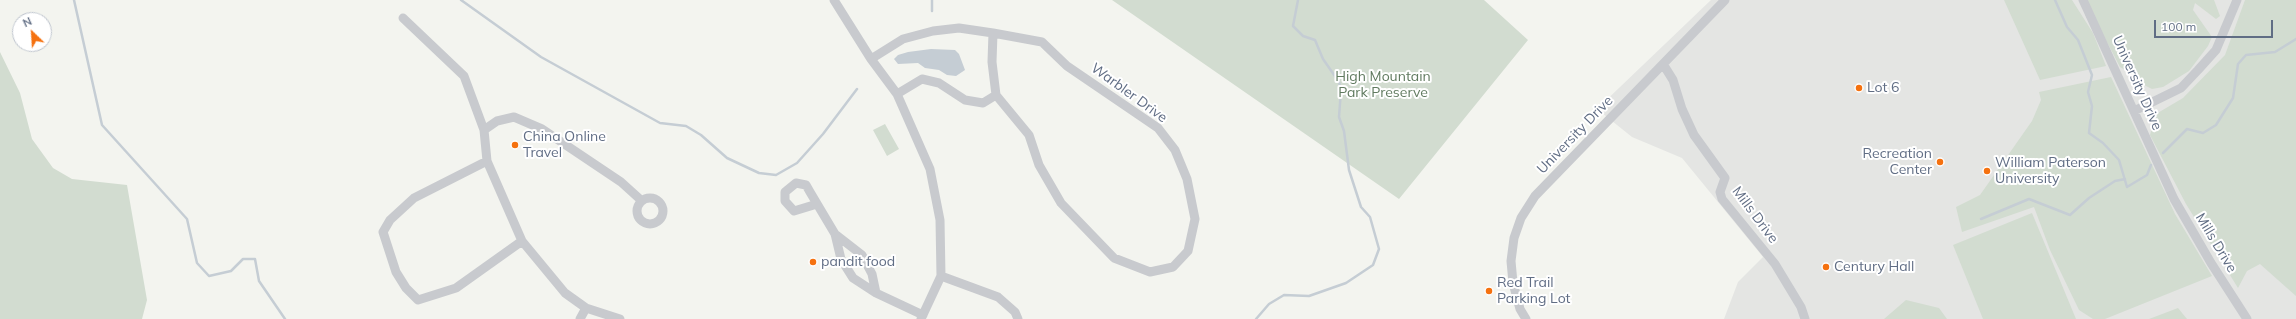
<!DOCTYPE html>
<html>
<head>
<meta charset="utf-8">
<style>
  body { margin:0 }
  #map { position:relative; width:2296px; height:319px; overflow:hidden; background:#f3f4ef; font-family:Mulish,sans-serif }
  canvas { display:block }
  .north { position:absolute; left:12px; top:12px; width:40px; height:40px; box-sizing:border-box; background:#fff; border:1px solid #bfc5ce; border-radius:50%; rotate:335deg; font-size:11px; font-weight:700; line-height:16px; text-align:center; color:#606d84 }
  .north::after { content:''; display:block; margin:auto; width:14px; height:18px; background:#f5710f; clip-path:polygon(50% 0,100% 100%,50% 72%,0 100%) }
  .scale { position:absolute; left:2154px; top:20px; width:119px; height:18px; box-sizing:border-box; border:2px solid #606d84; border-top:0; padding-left:5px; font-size:12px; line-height:14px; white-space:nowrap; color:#606d84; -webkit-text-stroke:3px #fff; paint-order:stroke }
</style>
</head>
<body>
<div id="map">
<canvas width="2296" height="319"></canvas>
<div class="north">N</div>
<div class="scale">100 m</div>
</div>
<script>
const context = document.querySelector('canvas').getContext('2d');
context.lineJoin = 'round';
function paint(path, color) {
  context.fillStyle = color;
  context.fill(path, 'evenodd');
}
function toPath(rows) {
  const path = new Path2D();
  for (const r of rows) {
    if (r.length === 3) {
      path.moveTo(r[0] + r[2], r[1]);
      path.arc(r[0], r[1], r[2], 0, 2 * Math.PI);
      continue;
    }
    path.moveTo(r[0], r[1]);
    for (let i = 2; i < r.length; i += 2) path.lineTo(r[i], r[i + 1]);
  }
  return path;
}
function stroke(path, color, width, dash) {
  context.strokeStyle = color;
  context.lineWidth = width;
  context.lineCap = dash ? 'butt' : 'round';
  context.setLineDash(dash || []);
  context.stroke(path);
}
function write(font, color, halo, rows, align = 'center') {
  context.font = font + ' Mulish,sans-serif';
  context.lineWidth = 4;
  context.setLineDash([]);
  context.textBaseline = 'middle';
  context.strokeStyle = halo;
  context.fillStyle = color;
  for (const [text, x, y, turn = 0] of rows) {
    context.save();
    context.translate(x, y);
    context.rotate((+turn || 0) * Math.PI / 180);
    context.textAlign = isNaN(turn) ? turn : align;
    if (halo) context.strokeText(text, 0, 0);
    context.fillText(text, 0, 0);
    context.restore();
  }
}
paint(toPath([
  [1711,0,2296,0,2296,319,1724,319,1738,282,1763,257,1682,158,1632,137,1597,109]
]), '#e4e5e3');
paint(toPath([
  [1112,0,1484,0,1528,40,1399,199],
  [2004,0,2072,0,2093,33,2106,66,2040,80],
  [2085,0,2214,0,2220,16,2216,19,2195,3,2193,10,2212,37,2208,46,2189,71,2163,87,2152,89,2142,84,2134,75,2120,67],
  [2245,0,2296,0,2296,296,2260,264,2247,271,2238,288,2186,204,2150,135,2156,114,2183,98,2225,55],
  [0,52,20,93,32,139,53,168,72,179,127,185,147,300,142,319,0,319],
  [2111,77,2175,214,2212,276,2105,319,2093,319,2079,310,2050,250,2034,207,1962,232,1956,207,1980,195,2032,121,2041,100,2039,92],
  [885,124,899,149,887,156,873,130],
  [2032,213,2076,319,1983,319,1953,245],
  [1906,300,1939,308,1947,319,1884,319],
  [2178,308,2187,319,2149,319]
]), '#d2dcd0');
paint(toPath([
  [931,49,955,50,959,54,965,70,956,76,947,75,939,70,925,68,918,63,898,64,894,59,898,55,908,52]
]), '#c5cdd4');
stroke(toPath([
  [74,0,102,125,187,219,197,263,209,276,231,271,243,259,255,259,259,281,285,319],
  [461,0,541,57,660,123,686,126,701,135,727,158,759,173,776,175,797,163,823,134,857,89],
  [2055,0,2067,27,2078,40,2092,75,2088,92,2092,106,2089,133,2103,143,2119,160,2127,187,2147,175,2151,165],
  [932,11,932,0],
  [2163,153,2187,129,2203,133,2216,125,2233,98,2238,64,2246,55,2275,52,2296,39],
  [1981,219,2029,199,2070,215,2089,198,2115,181,2125,179],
  [1256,319,1269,304,1284,295,1309,296,1346,283,1373,265,1379,249,1370,217,1361,207,1349,170,1344,131,1339,117,1341,90,1339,82,1323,59,1315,40,1303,36,1293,26,1298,0]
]), '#c5cdd4', 2.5);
stroke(toPath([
  [834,0,871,59,897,94,930,169,940,220,941,276,921,319],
  [2083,0,2174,199,2211,263,2247,319],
  [403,18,464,76,484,130,487,161,522,241,565,293,586,308,620,319],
  [871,59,903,39,933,31,959,28,993,33,1042,42,1067,66,1158,128,1175,150,1187,179,1195,219,1188,251,1173,267,1150,272,1114,258,1061,203,1039,165,1029,135,996,95,992,62,993,33],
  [1663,64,1673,80,1682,109,1694,135,1725,178,1720,192,1722,199,1775,264,1801,307,1805,319],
  [897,94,922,79,939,83,965,100,983,103,996,95],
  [2134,111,2181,88,2198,70,2216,50,2237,0],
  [484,130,497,121,514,117,542,129,621,182,642,201],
  [487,161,414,198,390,220,383,232,396,272,406,288,418,300,456,288,522,241],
  [650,211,13],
  [817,204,794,211,785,201,785,192,796,183,806,185,810,192,835,234],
  [941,276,998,297,1015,312,1018,319],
  [876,293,872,274,862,255,835,234,841,259,853,278,876,293,923,315],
  [580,319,586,308],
  [1526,319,1520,309,1513,283,1511,261,1514,238,1521,218,1535,196,1725,0]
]), '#c8cace', 9);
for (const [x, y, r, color] of [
  [1859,88,4,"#f5710f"],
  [515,145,4,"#f5710f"],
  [1940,162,4,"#f5710f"],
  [1987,171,4,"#f5710f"],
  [813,262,4,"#f5710f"],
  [1826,267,4,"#f5710f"],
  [1489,291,4,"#f5710f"]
]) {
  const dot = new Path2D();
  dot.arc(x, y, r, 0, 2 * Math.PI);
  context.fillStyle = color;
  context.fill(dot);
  stroke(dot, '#fff', 1.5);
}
write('14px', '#607a5f', '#fff', [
  ["High Mountain",1383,77],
  ["Park Preserve",1383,93]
]);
write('14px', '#606d84', '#fff', [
  ["University Drive",2137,83,66],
  ["Warbler Drive",1129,93,36],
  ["University Drive",1575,135,-46],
  ["Mills Drive",1755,215,53],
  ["Mills Drive",2216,243,59]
]);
write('14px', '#606d84', '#fff', [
  ["Lot 6",1867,88],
  ["China Online",523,137],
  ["Travel",523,153],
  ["Recreation",1932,154,"right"],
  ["Center",1932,170,"right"],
  ["William Paterson",1995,163],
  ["University",1995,179],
  ["pandit food",821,262],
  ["Century Hall",1834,267],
  ["Red Trail",1497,283],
  ["Parking Lot",1497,299]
], 'left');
</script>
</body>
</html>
